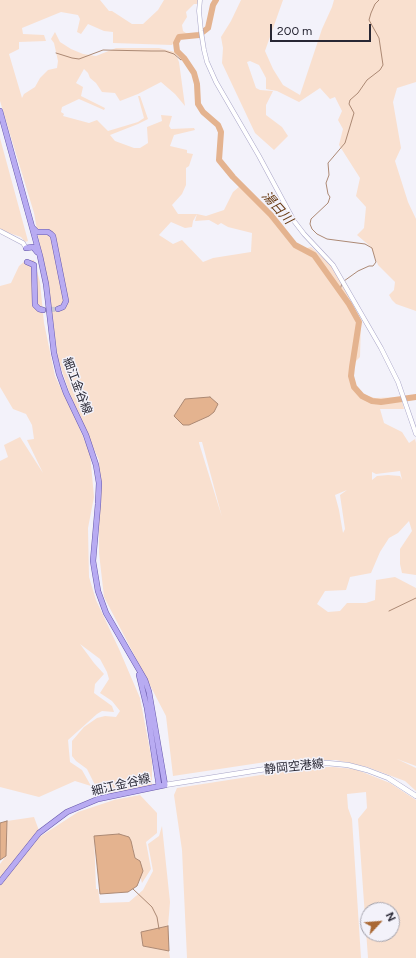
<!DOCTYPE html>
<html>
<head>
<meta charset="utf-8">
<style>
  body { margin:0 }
  #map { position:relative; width:416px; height:958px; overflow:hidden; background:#f3f2fa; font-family:Figtree,sans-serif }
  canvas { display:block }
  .north { position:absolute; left:360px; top:902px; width:40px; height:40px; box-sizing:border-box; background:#f3f2fa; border:1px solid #a2a1ab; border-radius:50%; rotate:64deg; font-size:11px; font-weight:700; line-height:16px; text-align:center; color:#282734 }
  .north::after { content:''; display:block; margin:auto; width:14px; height:18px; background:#aa6833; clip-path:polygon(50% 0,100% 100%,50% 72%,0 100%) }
  .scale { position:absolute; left:270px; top:24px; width:101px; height:18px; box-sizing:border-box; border:2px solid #282734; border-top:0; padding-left:5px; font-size:12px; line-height:14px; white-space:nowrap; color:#282734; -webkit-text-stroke:3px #f3f2fa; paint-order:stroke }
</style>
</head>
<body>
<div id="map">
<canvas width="416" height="958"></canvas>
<div class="north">N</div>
<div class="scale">200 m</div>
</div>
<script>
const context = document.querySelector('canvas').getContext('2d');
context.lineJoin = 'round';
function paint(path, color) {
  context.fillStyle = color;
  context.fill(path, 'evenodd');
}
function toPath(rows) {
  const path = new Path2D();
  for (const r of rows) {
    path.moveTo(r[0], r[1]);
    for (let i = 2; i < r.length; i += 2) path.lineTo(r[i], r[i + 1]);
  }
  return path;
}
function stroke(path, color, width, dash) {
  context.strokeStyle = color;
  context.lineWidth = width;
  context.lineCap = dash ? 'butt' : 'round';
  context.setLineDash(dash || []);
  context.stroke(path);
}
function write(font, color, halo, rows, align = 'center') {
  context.font = font + ' Figtree,"Noto Sans JP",sans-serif';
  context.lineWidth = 3;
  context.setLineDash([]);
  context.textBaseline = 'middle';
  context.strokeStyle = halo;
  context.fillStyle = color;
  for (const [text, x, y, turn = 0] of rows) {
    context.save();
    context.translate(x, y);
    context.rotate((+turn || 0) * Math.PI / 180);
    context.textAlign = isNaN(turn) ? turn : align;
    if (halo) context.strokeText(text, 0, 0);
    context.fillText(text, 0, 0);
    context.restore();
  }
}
paint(toPath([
  [0,0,100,0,109,11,112,11,132,24,143,24,158,10,164,0,198,0,198,4,194,4,186,12,187,17,182,25,183,31,186,33,197,33,194,34,178,37,172,45,113,43,113,32,104,31,88,24,81,34,77,32,80,19,78,15,61,12,22,28,23,34,44,35,46,41,19,42,19,49,9,54,22,98,24,94,35,87,40,78,48,70,57,68,58,61,54,43,51,39,55,32,60,42,71,49,83,54,96,56,116,48,159,48,175,52,179,62,185,106,175,94,161,82,138,94,120,101,115,93,102,92,96,83,90,78,88,73,84,69,76,83,83,87,81,96,105,108,104,110,79,99,62,107,61,112,64,114,63,116,89,123,97,120,108,131,138,122,144,118,138,96,140,96,148,119,138,124,110,135,115,141,134,148,140,148,148,143,147,127,162,121,161,115,172,116,169,126,171,129,194,128,195,130,174,135,170,146,187,150,187,153,193,154,189,166,186,168,186,185,182,194,172,205,178,214,197,214,193,221,192,227,185,228,171,222,159,235,173,244,182,240,203,262,213,258,251,252,252,233,228,227,221,223,218,225,209,220,195,221,197,214,206,216,224,210,233,192,240,186,299,247,307,248,311,247,330,264,345,290,361,321,360,357,354,363,354,387,361,394,375,398,401,397,404,409,380,409,384,423,402,432,409,443,415,439,416,443,416,575,402,573,400,564,400,549,412,531,409,521,398,533,389,538,380,552,371,573,350,577,346,590,325,591,317,604,328,612,340,611,347,603,366,603,375,600,376,580,395,577,416,588,416,766,397,759,416,768,416,791,405,781,367,767,336,760,279,760,173,776,166,716,104,597,99,553,99,460,75,409,58,359,52,314,34,213,0,101],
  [199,442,202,442,222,517,199,443],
  [400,471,402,480,400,476,388,475,377,476,372,480,372,472,376,474],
  [347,490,340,495,345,529,343,533,339,510,335,495],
  [241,0,283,0,265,51,273,69,283,85,300,95,322,29,332,7,334,0,416,0,416,82,397,88,393,102,401,148,395,161,408,202,416,219,416,311,396,304,392,300,389,295,394,290,395,282,378,265,371,247,357,235,364,228,366,207,356,196,360,178,339,145,343,129,338,120,342,111,335,97,330,99,320,88,299,102,277,91,266,89,266,78,259,65,250,61,247,62,256,88,260,90,273,91,266,105,266,115,282,127,288,136,274,150,255,133,222,63,223,48,221,37,231,21],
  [0,138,28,241,25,242,21,237,0,230],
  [34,260,40,282,44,323,55,376,75,418,90,453,94,497,88,528,89,577,96,600,119,649,140,698,152,761,152,785,100,795,87,769,76,761,72,756,72,741,84,727,97,718,105,716,116,717,120,711,112,701,100,693,109,679,107,672,100,659,80,644,94,663,104,674,95,684,94,693,112,706,114,712,102,711,97,714,68,740,70,762,82,770,91,786,75,781,39,797,0,787,0,461,8,457,4,445,20,437,43,473,27,440,34,439,32,425,26,414,13,409,0,387,0,286,11,283,19,266,25,261],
  [312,767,333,767,355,769,390,783,416,800,416,958,368,958,358,819,367,808,366,792,347,794,348,808,352,819,361,958,187,958,182,850,174,795,177,788],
  [368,910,392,910,392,934,368,934],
  [140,795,157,813,157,833,146,842,151,869,142,883,135,858,133,847,94,836,96,889,98,889,100,903,129,902,143,890,153,871,148,844,159,836,162,826,170,902,168,926,141,933,143,946,169,951,170,958,0,958,0,864,6,856,7,821,34,817,41,836,78,812,114,800]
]), '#f9e0cf');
const water = toPath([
  [210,397,218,404,214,412,209,416,189,425,183,425,174,416,185,399,210,397],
  [7,821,6,856,0,860,0,823,7,821],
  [119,834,129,837,131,841,135,858,140,861,143,871,137,886,128,892,100,894,94,836,119,834],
  [168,926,169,951,143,946,141,932,168,926]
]);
paint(water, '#e4b38f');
stroke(water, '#ac8974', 1);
stroke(toPath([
  [56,53,72,58,79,59,103,50,151,51,165,51,174,54,181,60,184,58],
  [344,281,358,271,369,266,373,266,376,262,372,248,365,244,327,239,317,234,312,229,310,224,311,219,328,203,330,197,328,194,326,183,329,175,328,163,345,143,354,113,349,104,350,100,358,93,367,80,380,70,383,65,379,38,369,20,371,13,375,4,379,0],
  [342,283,340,290,349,304],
  [389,611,416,598],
  [133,889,152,907,157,917,159,929]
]), '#ac8974', 1);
stroke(toPath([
  [216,0,213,5,208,28,199,35,179,37,176,43,177,51,184,58,194,73,197,84,198,104,203,112,218,125,221,132,219,160,233,177,271,215,295,245,314,255,349,304,359,322,352,367,351,376,354,387,362,396,372,401,381,402,416,397]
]), '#e4b38f', 6);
stroke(toPath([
  [43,310,58,309]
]), '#cac9d2', 5, [5, 2.5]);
const tertiary = toPath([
  [200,0,199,11,201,31,204,50,207,62,216,82,259,156,294,221,304,234,333,265,381,348,398,382,416,434],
  [0,231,23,243,26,248]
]);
const secondary = toPath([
  [165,785,291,765,327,763,348,765,367,770,388,778,416,796]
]);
const primary = toPath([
  [0,111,40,256,46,284,54,353,59,374,66,393,86,435,96,465,99,483,98,504,93,561,98,591,106,613,145,680,149,692,165,785,98,799,67,812,39,833,0,882],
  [32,227,37,232,48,232,51,234,53,236,66,301,63,307,58,309],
  [26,248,33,247,37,252],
  [27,262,34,265,34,267,35,305,39,309,43,310],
  [139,675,147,708,159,786]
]);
stroke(tertiary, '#a8a5c7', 5);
stroke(secondary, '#a8a5c7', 5.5);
stroke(primary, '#6758aa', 6);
stroke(tertiary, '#fff', 4);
stroke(secondary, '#fff', 4.5);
stroke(primary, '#b8abf2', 5);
write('12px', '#282734', '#f3f2fa', [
  ["細江金谷線",77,386,69],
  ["静岡空港線",294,767,-6],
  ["細江金谷線",121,785,-13]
]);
write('italic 13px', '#673910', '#f3f2fa', [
  ["湯日川",277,208,48]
]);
</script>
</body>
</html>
